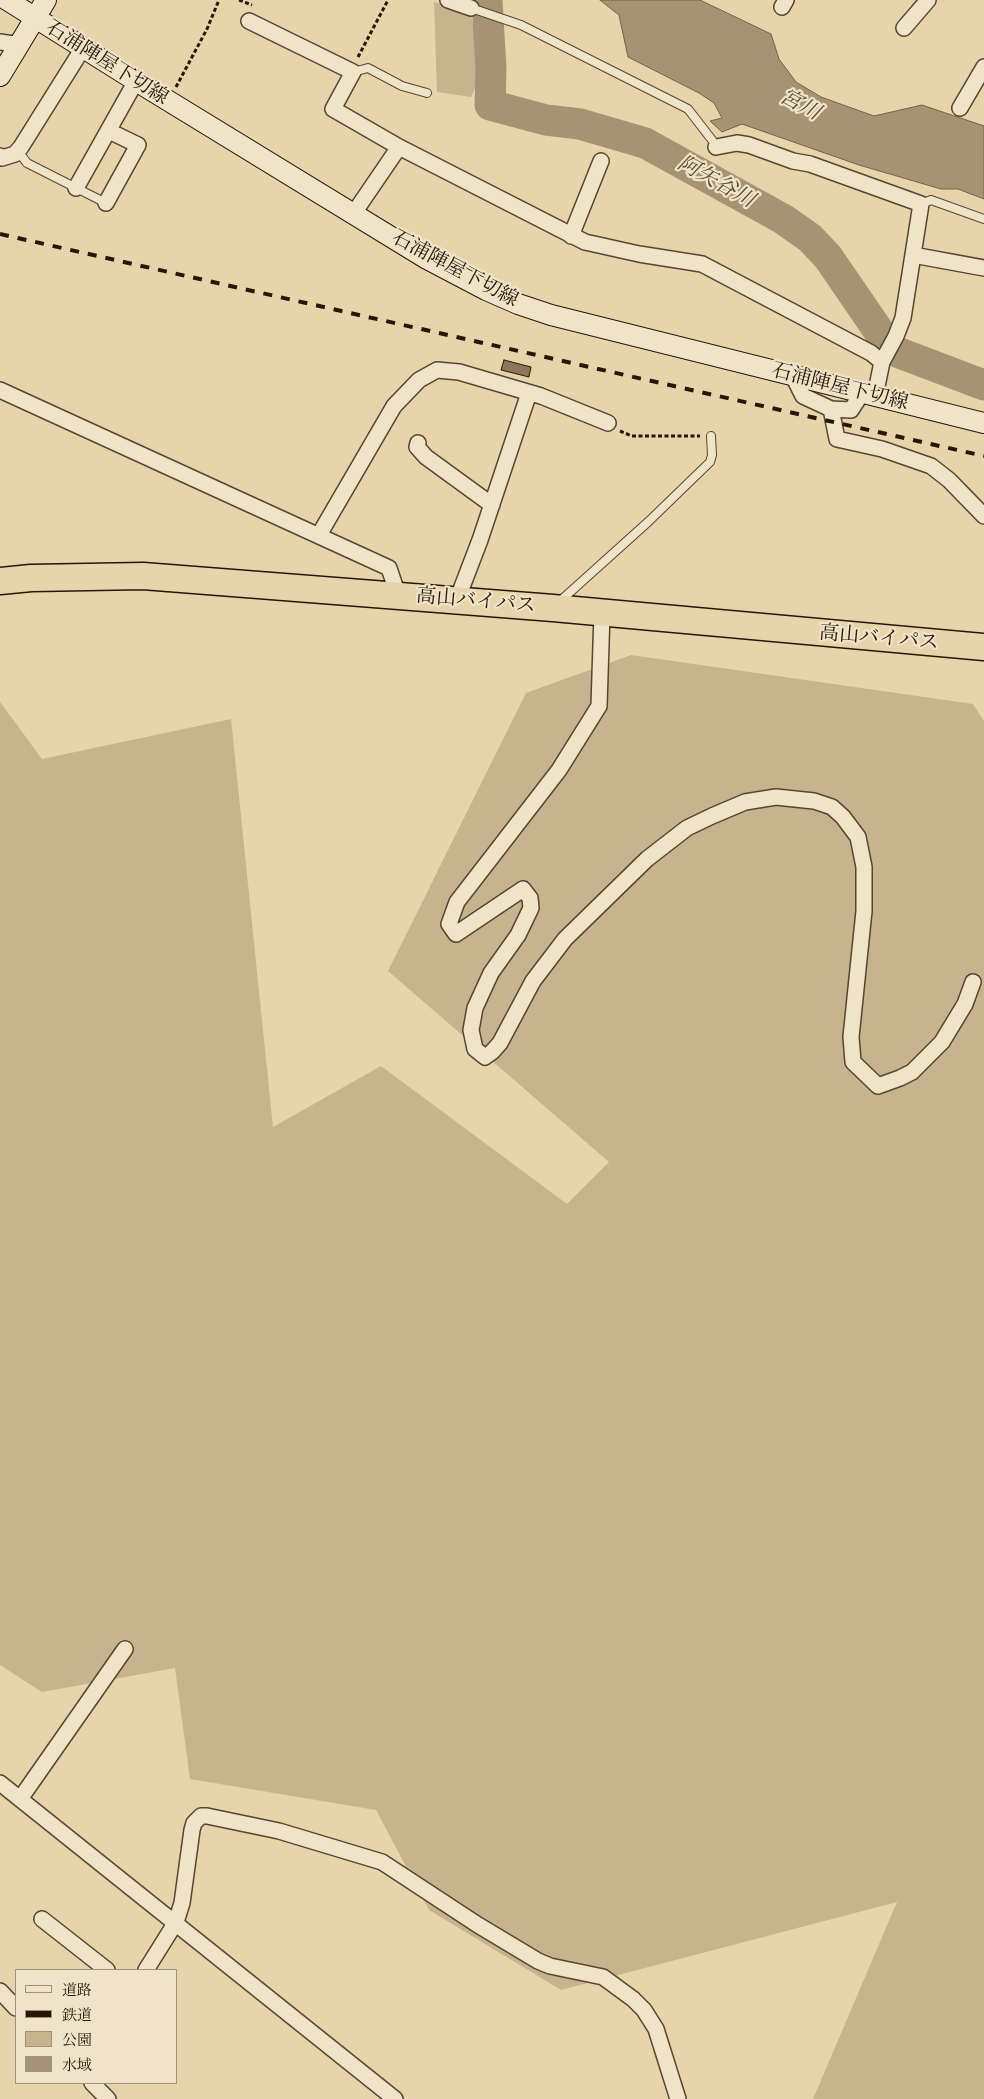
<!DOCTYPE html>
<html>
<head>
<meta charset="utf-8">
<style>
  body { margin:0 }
  #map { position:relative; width:984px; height:2099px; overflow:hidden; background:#e7d4aa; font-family:"EB Garamond","Noto Serif JP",serif }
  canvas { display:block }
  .legend { position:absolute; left:15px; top:1969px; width:162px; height:115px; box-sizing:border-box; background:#efe3c8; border:1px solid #9f917b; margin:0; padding:6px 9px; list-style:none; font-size:15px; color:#281507 }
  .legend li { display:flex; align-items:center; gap:10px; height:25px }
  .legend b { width:25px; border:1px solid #9f917b }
</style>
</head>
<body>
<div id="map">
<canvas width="984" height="2099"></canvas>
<ul class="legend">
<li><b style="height:6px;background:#efe3c8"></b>道路</li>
<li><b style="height:6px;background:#281507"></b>鉄道</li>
<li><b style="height:14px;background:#c7b48e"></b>公園</li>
<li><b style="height:14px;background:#a69373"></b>水域</li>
</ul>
</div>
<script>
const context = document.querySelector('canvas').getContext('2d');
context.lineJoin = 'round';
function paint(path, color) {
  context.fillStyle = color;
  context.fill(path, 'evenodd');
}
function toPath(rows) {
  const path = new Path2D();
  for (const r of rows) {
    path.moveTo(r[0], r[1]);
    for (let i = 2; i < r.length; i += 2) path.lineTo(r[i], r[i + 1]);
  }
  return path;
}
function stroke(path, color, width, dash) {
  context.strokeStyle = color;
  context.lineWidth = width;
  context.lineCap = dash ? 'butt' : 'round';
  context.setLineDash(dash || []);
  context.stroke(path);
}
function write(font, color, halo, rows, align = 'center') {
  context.font = font + ' "EB Garamond","Noto Serif JP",serif';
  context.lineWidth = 4.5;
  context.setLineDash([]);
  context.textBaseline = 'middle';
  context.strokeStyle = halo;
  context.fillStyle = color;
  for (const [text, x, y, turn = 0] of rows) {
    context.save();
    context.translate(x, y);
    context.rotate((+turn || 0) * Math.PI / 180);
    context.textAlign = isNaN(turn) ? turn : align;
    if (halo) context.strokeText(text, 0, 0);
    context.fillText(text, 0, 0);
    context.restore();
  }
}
paint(toPath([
  [434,2,471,14,483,71,471,97,437,92],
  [631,655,973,704,984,721,984,2099,813,2099,897,1902,561,1990,429,1910,376,1810,190,1779,175,1668,42,1692,0,1665,0,702,42,759,231,719,273,1127,381,1066,567,1204,609,1162,388,971,526,693]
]), '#c7b48e');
const water = toPath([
  [600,0,700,0,771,34,779,59,796,82,821,97,874,116,922,105,984,126,984,199,958,189,941,189,859,165,742,124,722,132,710,121,722,118,714,103,699,93,628,57,619,15,600,0]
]);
paint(water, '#a69373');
stroke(water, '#746148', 1);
stroke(toPath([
  [487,0,491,69,490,105,546,120,580,124,645,143,783,219,810,238,828,257,882,336,897,352,984,385]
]), '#a69373', 31);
const building = toPath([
  [504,360,531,367,529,377,501,370,504,360]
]);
paint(building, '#8b785c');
stroke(building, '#281507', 1);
const lane = toPath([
  [471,8,521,25,688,109,712,140],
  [353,72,368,68,402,86,427,93],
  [18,151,27,163,106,203],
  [921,204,931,200,984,219],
  [558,603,648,522,710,462,712,455,711,436]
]);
const street = toPath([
  [448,0,471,8],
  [782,7,786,0],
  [249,21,353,72,333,109,399,147,585,242,639,254,702,264,871,353,882,362],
  [904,28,928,0],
  [0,42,20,45],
  [960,108,984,67],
  [716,147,737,143,749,145,793,161,810,164,921,204,903,318,896,336,882,362,875,396],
  [0,156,2,158,15,154,21,147,83,48],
  [76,188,136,81],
  [106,203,138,145,109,131],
  [354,213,399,147],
  [571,236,601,161],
  [913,255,984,268],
  [793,376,803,396,831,409,851,410,862,393],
  [0,390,389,568,398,595],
  [831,409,837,439,882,449,931,466,949,480,984,516],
  [418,443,417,447,426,457,492,505],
  [319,535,394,406,419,380,437,370,459,372,541,396,608,423],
  [457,600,480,540,529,393],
  [602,613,599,706,559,770,457,902,449,924,456,934,523,889,530,898,531,908,518,935,491,973,475,1008,471,1030,475,1049,485,1057,492,1052,500,1043,533,981,565,939,647,859,687,828,712,816,745,802,776,797,814,801,832,807,843,817,858,837,864,867,864,911,851,1037,853,1062,878,1086,900,1078,912,1072,942,1042,965,1004,973,982],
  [0,1783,395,2099],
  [20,1799,125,1649],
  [42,1919,107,1970],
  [146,1970,176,1922,182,1903,192,1830,194,1823,201,1816,207,1816,279,1831,382,1862,478,1925,538,1961,550,1966,603,1977,633,1999,644,2010,656,2029,678,2099],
  [0,1991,16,2008],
  [92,2083,108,2099]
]);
const secondary = toPath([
  [7,0,136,81,427,259,486,290,518,304,551,315,984,423],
  [0,76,46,0]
]);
const highway = toPath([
  [0,581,31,578,143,576,553,608,984,647]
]);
stroke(lane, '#584530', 10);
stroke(street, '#584530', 18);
stroke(secondary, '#281507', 22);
stroke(highway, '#281507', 29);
stroke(toPath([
  [239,0,252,5],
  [358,57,388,0],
  [176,87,207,29,219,0],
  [620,431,632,436,700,436]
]), '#281507', 3, [4, 2.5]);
stroke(lane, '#efe3c8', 8);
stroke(street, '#efe3c8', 15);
stroke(secondary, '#efe3c8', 20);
stroke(highway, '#e7d4aa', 26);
stroke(toPath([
  [0,234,984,456]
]), '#281507', 4, [9, 9]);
write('20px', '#281507', '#efe3c8', [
  ["石浦陣屋下切線",107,63,32],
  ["石浦陣屋下切線",455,269,28],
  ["石浦陣屋下切線",840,387,14],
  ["高山バイパス",476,601,5],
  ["高山バイパス",879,638,5]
]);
write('italic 21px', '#5a4732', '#efe3c8', [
  ["宮川",800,105,28],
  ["阿矢谷川",716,182,29]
]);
</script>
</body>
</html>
